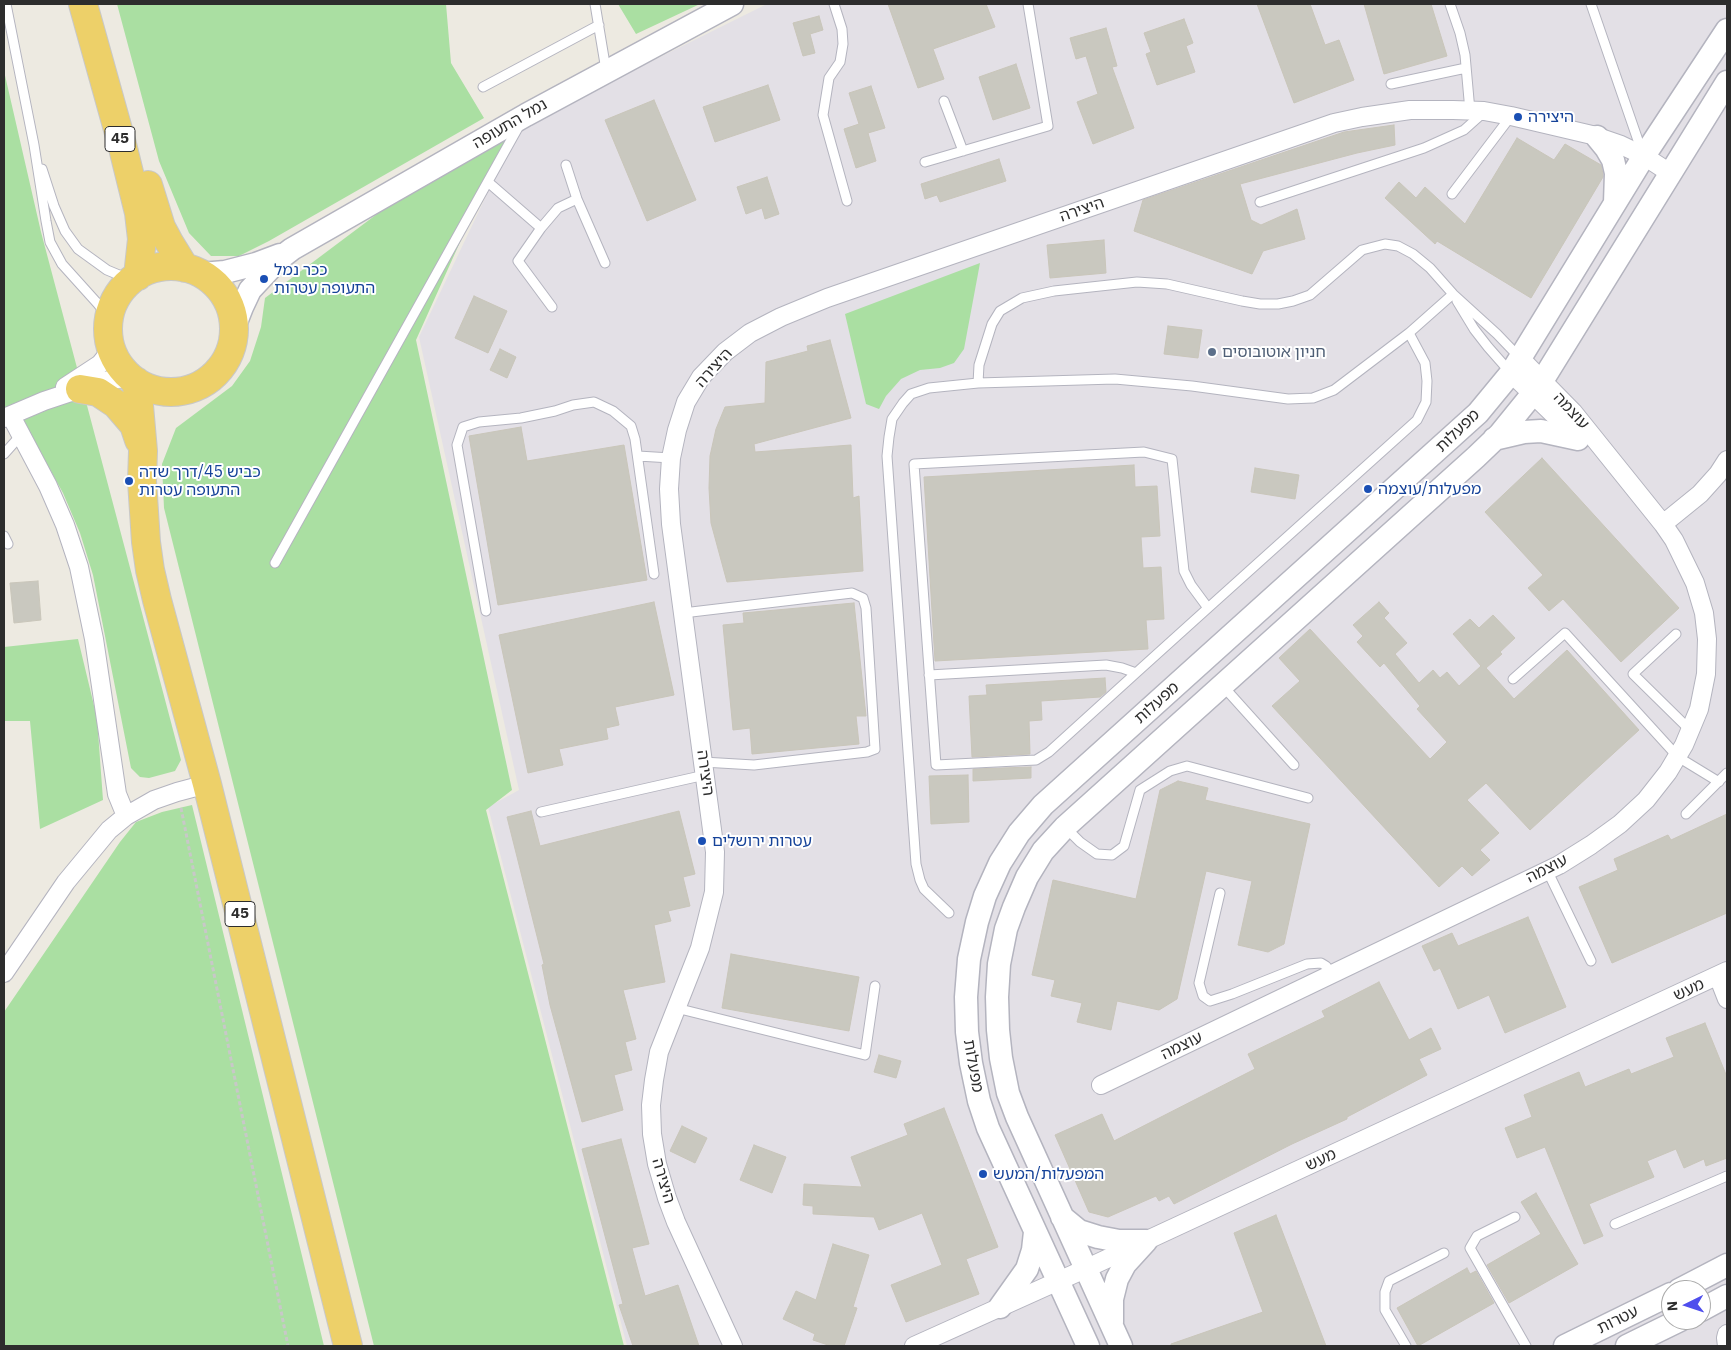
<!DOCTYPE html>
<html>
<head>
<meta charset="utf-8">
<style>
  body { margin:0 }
  #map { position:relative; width:1731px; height:1350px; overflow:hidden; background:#edeae1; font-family:"IBM Plex Sans",sans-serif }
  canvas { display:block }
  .frame { position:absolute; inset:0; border:5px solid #2d2d2d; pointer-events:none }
  .north { position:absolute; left:1661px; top:1280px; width:50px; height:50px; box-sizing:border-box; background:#fff; border:1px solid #ababab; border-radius:50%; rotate:266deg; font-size:14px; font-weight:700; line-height:20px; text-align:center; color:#2d2d2d }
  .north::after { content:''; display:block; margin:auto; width:18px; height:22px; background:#4f4eed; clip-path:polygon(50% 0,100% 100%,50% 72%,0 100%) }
</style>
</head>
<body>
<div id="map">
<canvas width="1731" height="1350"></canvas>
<div class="frame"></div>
<div class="north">N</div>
</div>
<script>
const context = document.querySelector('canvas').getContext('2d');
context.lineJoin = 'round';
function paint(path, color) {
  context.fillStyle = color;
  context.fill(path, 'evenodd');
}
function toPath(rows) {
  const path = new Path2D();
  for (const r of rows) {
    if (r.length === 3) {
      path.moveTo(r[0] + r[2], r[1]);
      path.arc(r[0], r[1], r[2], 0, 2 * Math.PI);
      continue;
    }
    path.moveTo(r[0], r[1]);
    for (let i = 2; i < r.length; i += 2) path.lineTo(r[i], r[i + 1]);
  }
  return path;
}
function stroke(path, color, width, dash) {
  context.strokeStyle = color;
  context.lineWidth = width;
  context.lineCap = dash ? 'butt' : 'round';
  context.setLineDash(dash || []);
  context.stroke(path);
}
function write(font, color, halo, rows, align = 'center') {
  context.font = font + ' "IBM Plex Sans","Noto Sans Hebrew",sans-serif';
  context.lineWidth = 4;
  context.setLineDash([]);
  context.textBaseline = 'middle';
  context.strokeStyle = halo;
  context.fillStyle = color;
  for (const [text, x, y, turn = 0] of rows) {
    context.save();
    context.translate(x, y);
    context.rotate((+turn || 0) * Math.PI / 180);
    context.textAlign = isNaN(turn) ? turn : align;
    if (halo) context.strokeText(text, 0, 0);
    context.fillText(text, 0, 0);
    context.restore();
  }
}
paint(toPath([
  [767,4,1727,4,1727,1346,627,1346,488,807,519,790,419,337,519,127],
  [1671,1290,1701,1290,1701,1320,1671,1320]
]), '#e3e0e6');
paint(toPath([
  [117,4,446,4,451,63,484,118,269,241,239,256,211,256,189,233,159,161],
  [618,4,700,4,636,34],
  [4,71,41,232,181,760,175,771,149,778,140,777,131,768,93,575,80,533,63,493,38,448,16,418,4,408],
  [510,131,416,340,512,790,486,810,624,1346,374,1346,164,508,162,464,176,428,232,386,250,361,261,327,265,298,405,193],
  [980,263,964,349,954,363,940,368,920,370,901,379,886,396,879,409,866,404,845,314],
  [78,639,97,718,103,800,40,829,30,721,4,721,4,647],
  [192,805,324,1346,4,1346,4,1012,120,842,136,822,162,812]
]), '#aadfa2');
const building = toPath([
  [888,4,986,4,995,27,933,49,944,79,918,88,888,4],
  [1257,4,1310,4,1325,45,1339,40,1354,80,1294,103,1257,4],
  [1364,4,1431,4,1447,56,1384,74,1364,4],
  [819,16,823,30,810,34,815,53,803,56,793,23,819,16],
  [1184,19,1193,43,1186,46,1195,72,1157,85,1146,54,1151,52,1144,33,1184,19],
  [1106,28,1117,66,1112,67,1134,128,1093,144,1077,102,1098,94,1086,56,1076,59,1070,38,1106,28],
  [1016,64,1030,108,993,120,979,77,1016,64],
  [768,85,780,120,715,142,703,107,768,85],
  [871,86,885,128,868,133,876,161,856,168,844,129,859,124,849,93,871,86],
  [654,100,696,200,647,221,605,120,654,100],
  [1394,125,1395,145,1357,153,1240,184,1251,220,1261,225,1297,209,1305,239,1263,251,1252,274,1134,231,1143,200,1344,132,1394,125],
  [1517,138,1554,160,1565,144,1601,165,1603,174,1603,177,1531,298,1437,241,1435,244,1385,198,1399,182,1416,198,1425,187,1465,224,1517,138],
  [999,159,1006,181,940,202,937,195,925,199,921,184,999,159],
  [767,177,779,214,765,219,762,208,746,214,737,187,767,177],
  [1104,240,1106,273,1050,278,1047,245,1104,240],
  [474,296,507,311,488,353,455,338,474,296],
  [1168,326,1202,330,1198,358,1164,354,1168,326],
  [830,340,851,418,754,444,755,452,851,445,853,498,859,496,863,571,727,582,711,523,709,488,710,456,716,429,725,407,765,403,766,362,808,351,807,346,830,340],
  [500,349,516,357,507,378,490,370,500,349],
  [521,427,527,461,624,445,647,580,498,605,469,436,521,427],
  [1542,458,1679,608,1621,662,1563,599,1549,611,1528,588,1543,575,1485,512,1542,458],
  [1134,465,1135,487,1157,486,1160,536,1141,537,1143,568,1161,567,1164,619,1146,620,1148,649,935,661,924,477,1134,465],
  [1255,468,1299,475,1295,499,1251,492,1255,468],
  [38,581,41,620,14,623,10,583,38,581],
  [654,602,674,695,615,707,619,725,606,728,608,739,559,749,563,765,528,773,499,635,654,602],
  [1379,602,1389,613,1384,618,1407,643,1395,654,1419,683,1433,670,1440,678,1447,672,1459,686,1481,666,1453,634,1470,619,1479,628,1493,615,1515,638,1500,652,1502,654,1486,668,1514,699,1567,650,1639,730,1530,830,1486,783,1467,800,1499,833,1480,850,1490,860,1472,876,1462,866,1439,887,1272,706,1300,681,1279,658,1310,629,1430,759,1447,742,1417,709,1420,706,1384,663,1380,667,1357,642,1363,636,1353,625,1379,602],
  [854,603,866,716,856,716,859,744,752,754,750,728,733,730,723,625,744,623,743,613,854,603],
  [1105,678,1106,692,1100,697,1041,701,1042,720,1029,721,1030,754,972,757,969,696,987,695,986,685,1105,678],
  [1031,767,1031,778,973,781,973,769,1031,767],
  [968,775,969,822,931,824,929,776,968,775],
  [1178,781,1208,788,1205,800,1310,824,1284,944,1268,952,1238,945,1252,881,1206,871,1177,999,1159,1010,1117,1001,1111,1030,1077,1022,1082,1003,1051,996,1055,980,1032,975,1053,880,1136,899,1160,790,1178,781],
  [531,811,540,846,679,811,695,874,683,877,690,906,668,911,671,921,654,925,665,982,623,990,636,1039,625,1042,632,1070,614,1075,623,1110,582,1122,550,1005,542,965,544,964,507,817,531,811],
  [1727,814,1727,913,1612,963,1579,887,1618,870,1614,859,1668,835,1671,840,1727,814],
  [1528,917,1566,1007,1505,1033,1489,995,1458,1009,1440,968,1434,971,1422,946,1452,933,1458,946,1528,917],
  [731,954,859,977,849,1031,722,1008,731,954],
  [1379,982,1409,1040,1431,1028,1441,1049,1419,1059,1427,1075,1347,1117,1347,1119,1292,1144,1174,1204,1169,1196,1159,1201,1156,1196,1108,1217,1089,1212,1055,1135,1102,1114,1114,1141,1255,1069,1248,1054,1325,1017,1322,1011,1379,982],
  [1705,1023,1727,1077,1727,1158,1706,1166,1704,1159,1684,1168,1676,1149,1647,1161,1654,1177,1589,1204,1603,1236,1584,1244,1545,1147,1517,1158,1505,1128,1532,1117,1524,1095,1579,1072,1585,1087,1629,1069,1631,1074,1674,1057,1666,1038,1705,1023],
  [879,1055,901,1061,896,1078,874,1072,879,1055],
  [944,1108,998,1247,966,1259,979,1294,906,1322,891,1285,942,1265,922,1213,879,1230,874,1217,813,1214,813,1206,803,1205,804,1184,862,1187,851,1157,908,1135,904,1124,944,1108],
  [682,1126,707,1138,695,1163,670,1151,682,1126],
  [621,1139,649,1244,632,1248,645,1296,678,1285,699,1346,633,1346,619,1305,623,1304,582,1149,621,1139],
  [754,1145,786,1157,772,1193,740,1180,754,1145],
  [1536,1193,1578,1264,1509,1303,1487,1265,1541,1234,1521,1202,1536,1193],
  [1276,1215,1326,1346,1171,1346,1171,1344,1263,1312,1234,1233,1276,1215],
  [833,1244,869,1255,853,1307,857,1308,844,1346,831,1346,813,1340,815,1334,783,1319,796,1291,816,1300,833,1244],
  [1467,1268,1470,1274,1476,1271,1494,1303,1418,1346,1397,1308,1467,1268]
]);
paint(building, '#c9c8bf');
stroke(building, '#c9c6ba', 1);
const service = toPath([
  [6,4,34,145,46,221,50,242,62,264,98,304,109,318],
  [595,4,606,70],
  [834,4,842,29,843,44,840,62,829,78,823,115,847,201],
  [1450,4,1460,33,1465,55,1470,111],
  [1591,4,1642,152],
  [1391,84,1466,68],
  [483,87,599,25],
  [944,101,963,151],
  [925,162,1048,126,1028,4],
  [566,165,577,199,605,263],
  [42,169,54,206,65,231,78,249,107,270,131,280],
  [488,182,541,228],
  [1452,194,1511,116],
  [1260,202,1424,148,1464,130,1483,113],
  [1457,301,1474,329,1488,347,1510,372],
  [552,307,518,261,541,228,558,208,577,199],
  [978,383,979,365,992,324,1000,311,1022,298,1054,291,1137,282,1167,284,1242,301,1260,304,1278,304,1293,301,1310,295,1362,250,1385,244,1398,246,1413,254,1430,268,1453,294,1497,334,1520,358],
  [4,454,21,435],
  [638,456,671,458],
  [4,536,8,544],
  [275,563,520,124],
  [1208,608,1191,585,1184,571,1172,459,1144,452,914,464,936,765,1036,760,1049,752,1136,673,1208,608,1417,420,1426,402,1427,381,1425,363,1409,333],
  [486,611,457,445,463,427,479,422,521,418,555,411,573,405,594,402,613,411,631,426,635,439,654,574],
  [683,613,852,593,863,598,866,608,875,749,867,752,754,765,703,762],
  [1676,634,1633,674,1690,730],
  [929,675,1106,665,1122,668,1136,673],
  [1513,679,1565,633,1678,757,1719,782],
  [1222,685,1294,765],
  [541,812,705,775],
  [1686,814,1727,773],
  [1066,828,1080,842,1097,854,1112,855,1124,846,1140,790,1170,771,1187,766,1308,798],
  [1547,870,1591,961],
  [1220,893,1199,983,1203,996,1210,1001,1232,994,1307,964,1321,963,1326,966,1332,974],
  [949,913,924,889,920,880,916,864,887,456,889,437,892,419,903,403,911,394,929,388,978,383,1115,379,1192,386,1288,399,1313,398,1334,390,1409,333,1453,294],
  [676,1008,865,1055,875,986],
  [1515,1217,1477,1236,1470,1248,1526,1346],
  [1615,1224,1727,1176],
  [1406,1346,1385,1310,1385,1292,1389,1281,1444,1253]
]);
const minor = toPath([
  [1511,373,1579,439],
  [65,387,100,364,112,349],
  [11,416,48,486,65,525,79,567,94,639,117,794,126,816],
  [4,418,44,401,80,389,105,381,130,377],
  [1663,524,1700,494,1718,474,1727,460],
  [4,973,66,882,109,830,126,816,154,800,177,792,207,784],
  [1718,976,1727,999],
  [1101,1085,1559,865,1591,845,1620,824,1646,800,1668,772,1684,745,1699,709,1706,674,1707,639,1704,613,1695,583,1674,540,1663,524,1573,412,1520,358],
  [733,1346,676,1222,667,1198,657,1164,652,1134,651,1105,654,1080,659,1052,700,948,714,892,715,852,671,524,669,489,671,458,677,430,686,402,701,377,725,352,750,333,781,317,827,298,1334,123,1362,117,1410,110,1453,110,1484,111,1511,116,1592,135,1621,145,1644,156,1670,173],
  [914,1346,1085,1269,1727,971],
  [1727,1346,1726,1338,1727,1334]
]);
const tertiary = toPath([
  [1597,137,1606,148,1613,160,1616,173,1615,203],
  [201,274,225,272,256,264,280,255],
  [233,330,242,307,250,290,279,259,292,249,526,115,732,4],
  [1494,439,1524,432,1541,431,1578,439],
  [1062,1217,1079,1231,1098,1237,1119,1241,1146,1241],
  [1679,1290,1727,1265],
  [1000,1307,1027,1269,1033,1250,1035,1232],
  [1701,1310,1727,1296],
  [1112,1322,1112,1299,1117,1279,1125,1264,1146,1241],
  [1088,1346,988,1128,979,1101,971,1063,967,1032,966,997,969,959,977,922,985,896,1000,863,1019,833,1043,805,1478,413,1511,373,1644,156,1727,30],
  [1121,1346,1017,1117,1008,1093,1001,1058,998,1030,997,997,999,964,1006,929,1014,907,1027,877,1043,851,1065,827,1476,457,1500,434,1539,386,1727,82],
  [1565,1346,1671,1294],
  [1627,1346,1680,1320]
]);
const trunk = toPath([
  [83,4,122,144,139,213,142,239,138,276],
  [148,185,161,227,169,242,185,268],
  [171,329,63],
  [136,381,138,394,143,451,142,481,146,542,150,570,157,600,207,784,348,1346],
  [80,389,98,392,116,404,134,425,139,440]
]);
stroke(service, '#b4b4bf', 11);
stroke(minor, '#b4b4bf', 20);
stroke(tertiary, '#b4b4bf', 25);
stroke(trunk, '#c8c8c8', 30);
stroke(toPath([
  [181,808,288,1346]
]), '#c8c8c8', 3, [4, 2.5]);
stroke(service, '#fff', 9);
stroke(minor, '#fff', 18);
stroke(tertiary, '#fff', 22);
stroke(trunk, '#edd069', 28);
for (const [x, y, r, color] of [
  [1518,117,5,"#1a4fb4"],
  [264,279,5,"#1a4fb4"],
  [1212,352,5,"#5c6f8a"],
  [129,481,5,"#1a4fb4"],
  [1368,489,5,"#1a4fb4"],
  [702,841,5,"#1a4fb4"],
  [983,1174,5,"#1a4fb4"]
]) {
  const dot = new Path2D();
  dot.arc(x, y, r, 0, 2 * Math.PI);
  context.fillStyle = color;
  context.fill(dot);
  stroke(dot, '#fff', 2);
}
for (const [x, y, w] of [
  [120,139,30],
  [240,914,30]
]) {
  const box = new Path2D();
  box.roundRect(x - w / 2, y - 12.5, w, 25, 4);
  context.fillStyle = '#fff';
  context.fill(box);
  stroke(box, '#2d2d2d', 1);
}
write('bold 15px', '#2d2d2d', null, [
  ["45",120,139],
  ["45",240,914]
]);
write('16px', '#164399', '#fff', [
  ["היצירה",1528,117],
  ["ככר נמל",274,270],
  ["התעופה עטרות",274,288],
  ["כביש 45/דרך שדה",139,472],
  ["התעופה עטרות",139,490],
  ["מפעלות/עוצמה",1378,489],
  ["עטרות ירושלים",712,841],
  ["המפעלות/המעש",993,1174]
], 'left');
write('16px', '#2d2d2d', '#fff', [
  ["נמל התעופה",510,124,-30],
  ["היצירה",1082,210,-19],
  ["היצירה",714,368,-48],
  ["עוצמה",1571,411,47],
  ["מפעלות",1458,431,-44],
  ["מפעלות",1157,703,-42],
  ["היצירה",705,773,82],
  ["עוצמה",1547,869,-27],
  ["מעש",1689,990,-25],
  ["עוצמה",1182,1046,-26],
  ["מפעלות",973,1066,80],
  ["מעש",1321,1160,-25],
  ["היצירה",663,1181,74],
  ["עטרות",1618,1320,-26]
]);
write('16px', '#4e5e75', '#fff', [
  ["חניון אוטובוסים",1222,352]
], 'left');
</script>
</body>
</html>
